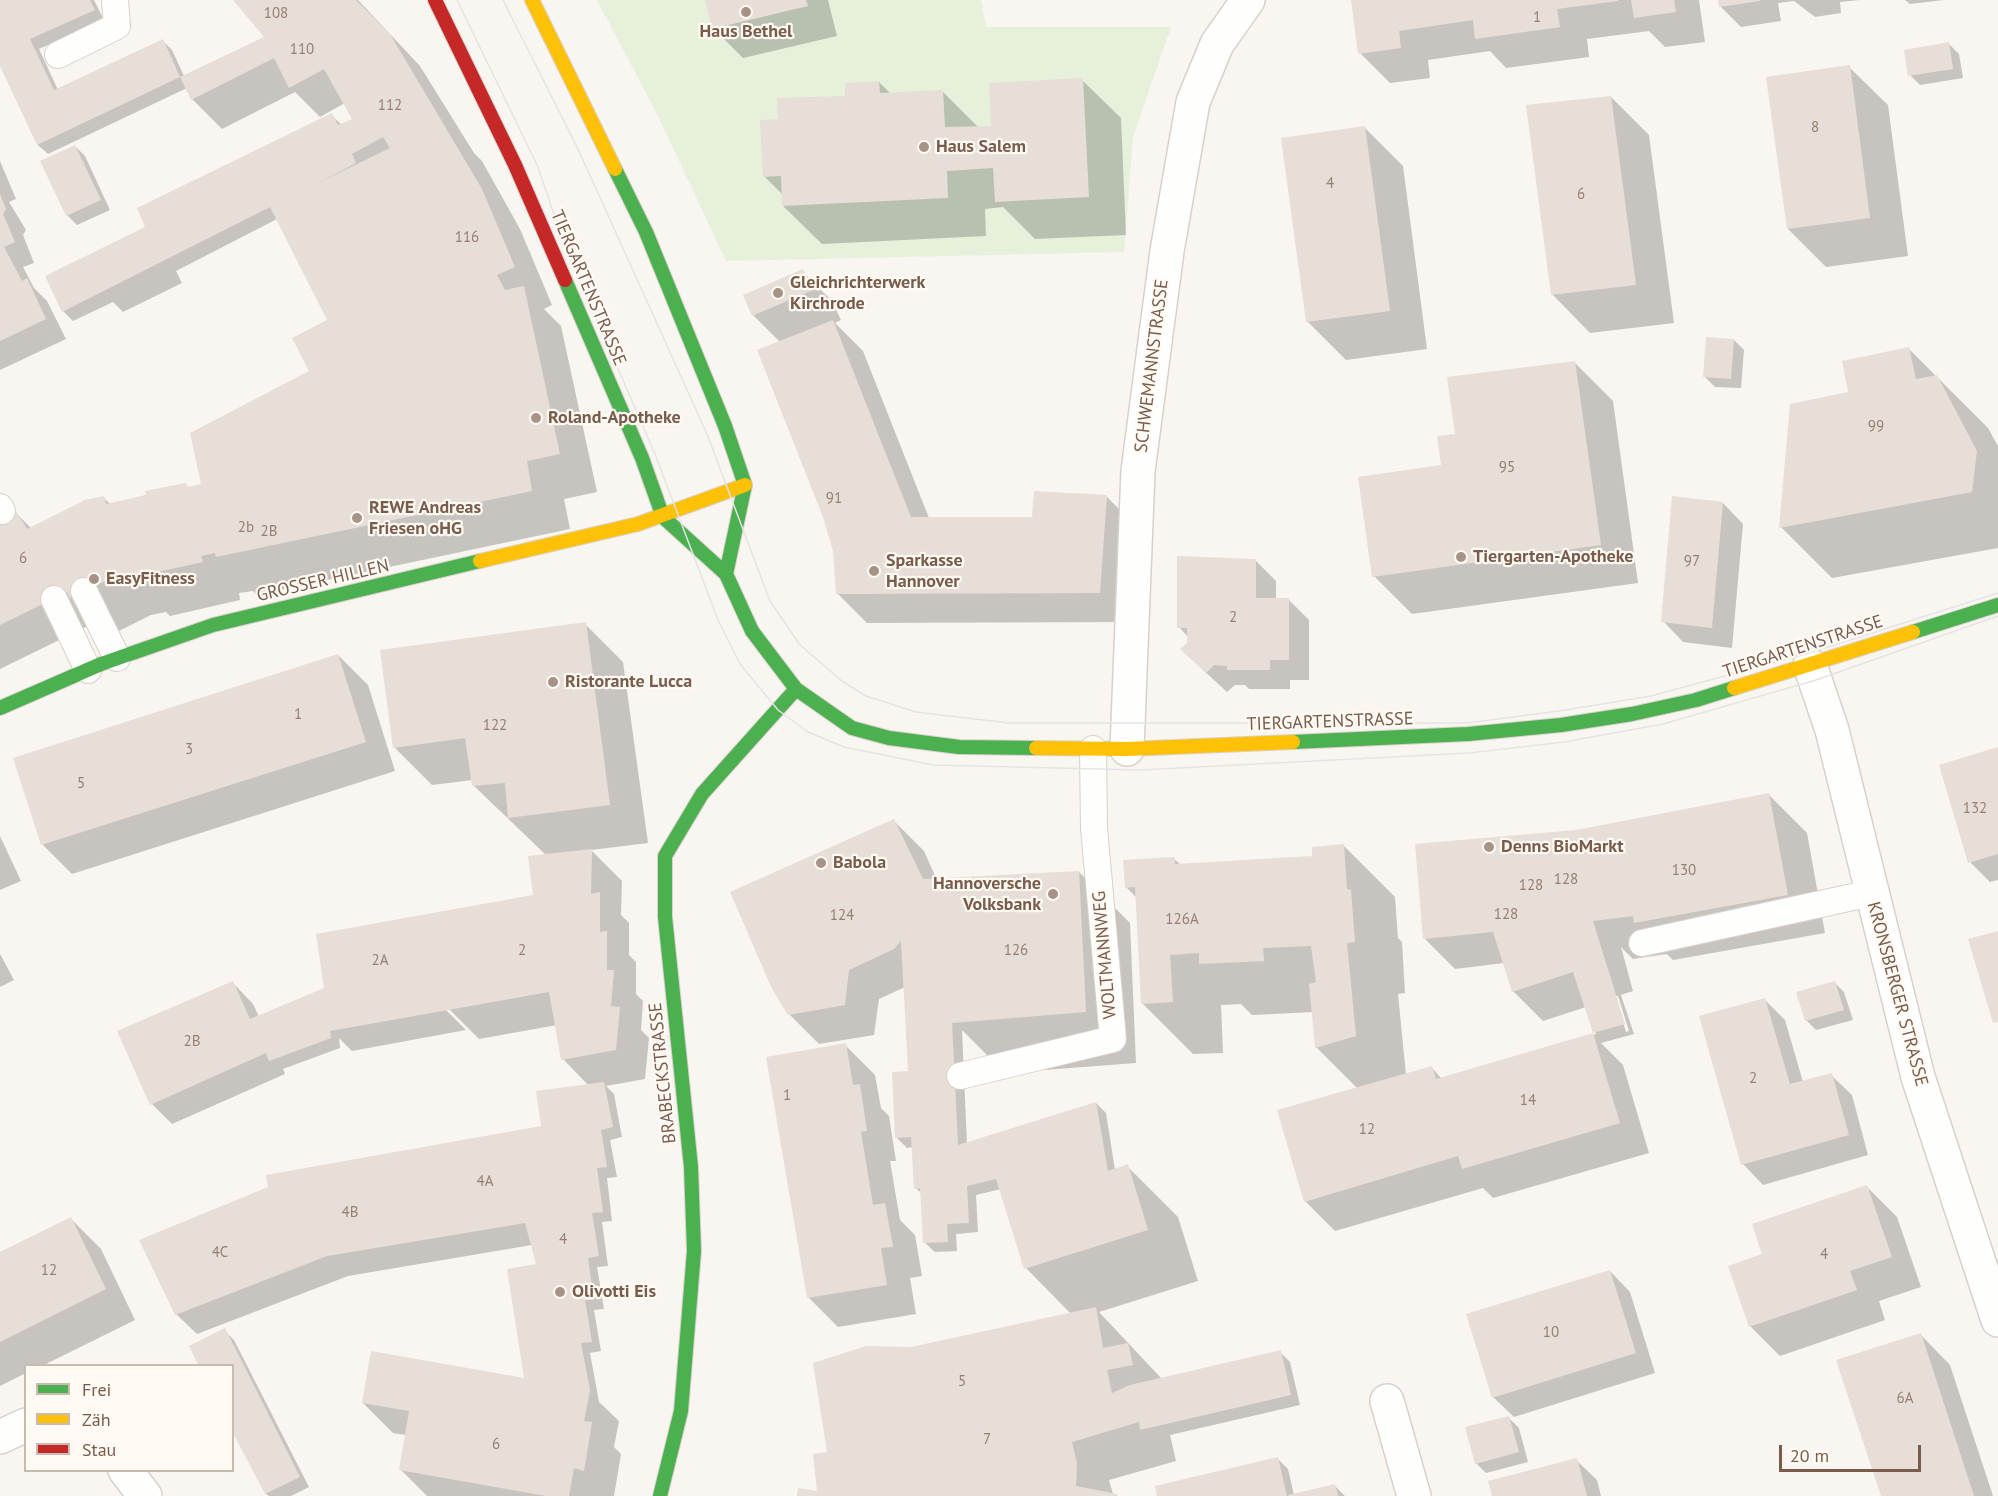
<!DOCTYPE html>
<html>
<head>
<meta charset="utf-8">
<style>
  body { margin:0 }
  #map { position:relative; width:1998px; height:1496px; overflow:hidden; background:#f9f5f0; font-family:"PT Sans",sans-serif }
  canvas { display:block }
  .legend { position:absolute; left:24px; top:1364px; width:210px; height:108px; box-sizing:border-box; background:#fffaf3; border:2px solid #cabbb1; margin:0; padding:8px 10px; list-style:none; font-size:18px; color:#7a5c4d }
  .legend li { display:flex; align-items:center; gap:12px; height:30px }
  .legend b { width:30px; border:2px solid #cabbb1 }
  .scale { position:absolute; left:1779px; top:1445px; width:142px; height:27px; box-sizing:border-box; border:3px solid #7a5c4d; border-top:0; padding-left:8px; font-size:18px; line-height:21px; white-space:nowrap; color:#7a5c4d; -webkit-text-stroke:4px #fffaf3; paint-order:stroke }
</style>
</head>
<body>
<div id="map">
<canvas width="1998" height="1496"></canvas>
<ul class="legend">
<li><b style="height:8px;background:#4caf50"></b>Frei</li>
<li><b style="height:8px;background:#ffc107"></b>Zäh</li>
<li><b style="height:8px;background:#c62828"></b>Stau</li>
</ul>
<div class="scale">20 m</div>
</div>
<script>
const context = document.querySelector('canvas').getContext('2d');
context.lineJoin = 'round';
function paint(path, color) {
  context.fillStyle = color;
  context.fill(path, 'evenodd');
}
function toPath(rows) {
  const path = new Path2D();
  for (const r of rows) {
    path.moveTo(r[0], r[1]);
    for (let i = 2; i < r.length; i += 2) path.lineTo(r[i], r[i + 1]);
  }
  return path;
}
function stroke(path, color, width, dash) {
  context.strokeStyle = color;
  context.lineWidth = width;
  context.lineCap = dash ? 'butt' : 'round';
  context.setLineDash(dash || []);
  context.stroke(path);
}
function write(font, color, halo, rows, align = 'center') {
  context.font = font + ' "PT Sans",sans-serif';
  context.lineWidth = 4.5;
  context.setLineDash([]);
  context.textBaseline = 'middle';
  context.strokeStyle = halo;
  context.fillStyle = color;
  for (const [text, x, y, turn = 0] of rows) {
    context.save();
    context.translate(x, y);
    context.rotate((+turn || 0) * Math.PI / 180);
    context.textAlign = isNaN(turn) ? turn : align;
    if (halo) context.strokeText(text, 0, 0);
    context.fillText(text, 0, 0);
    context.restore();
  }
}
paint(toPath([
  [597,0,981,0,986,27,1171,27,1133,137,1124,252,726,261,659,118]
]), '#e7f0db');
paint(toPath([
  [0,0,94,0,104,20,39,49,58,90,162,40,172,50,184,76,265,37,234,0,358,0,420,66,474,153,482,161,520,229,552,305,544,309,561,326,597,492,564,499,570,529,256,595,253,591,239,593,240,600,170,616,166,612,151,615,109,636,96,622,0,669,0,513,11,508,31,528,104,498,111,505,185,484,189,488,203,485,311,372,329,320,277,219,176,271,182,283,123,312,113,302,73,321,63,311,145,229,331,115,342,125,354,119,345,103,320,117,295,92,222,129,192,99,187,88,48,154,38,145,0,63],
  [706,0,828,0,837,36,743,58,713,28],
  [1353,0,1699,0,1705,42,1665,47,1649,31,1587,39,1589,57,1506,68,1490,51,1428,60,1430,78,1390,83,1360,53],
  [1719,0,1860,0,1840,2,1841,13,1815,17,1794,1,1778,3,1781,21,1741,27,1720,6],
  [1905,0,1944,0,1910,4],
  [1949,44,1959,54,1963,78,1920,85,1910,75],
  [1849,67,1888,105,1908,256,1826,267,1788,229],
  [1082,80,1121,118,1126,235,1035,239,1003,207,985,209,986,236,822,244,783,206,783,195,764,176,780,121,847,97,879,82,891,94,943,92,979,128,993,127],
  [1611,97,1649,135,1674,323,1590,333,1552,294],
  [1365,128,1403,166,1427,349,1346,360,1307,321],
  [75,146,85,156,110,210,77,225,67,215],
  [0,161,16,199,9,202,26,230,23,235,34,263,23,267,34,288,47,301,66,339,0,370],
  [802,271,832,301,841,320,835,323,863,351,929,518,1034,518,1106,496,1136,526,1130,622,867,623,837,593,834,550,780,342,754,316,745,296],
  [1734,340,1744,350,1741,388,1715,387,1705,377],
  [1909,349,1988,428,1998,446,1998,548,1832,578,1781,527],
  [1574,362,1613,401,1638,583,1412,614,1374,576,1443,467,1456,435],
  [1723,503,1743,524,1732,648,1683,642,1663,621],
  [1255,560,1276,581,1276,600,1289,600,1309,620,1309,680,1290,680,1290,689,1249,689,1245,685,1235,685,1227,692,1202,669,1188,644,1188,637,1179,627],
  [585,624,623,662,648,843,591,850,622,881,621,915,629,923,629,955,636,962,636,994,643,1001,641,1030,649,1038,645,1079,606,1086,614,1094,622,1137,610,1140,617,1177,607,1178,612,1221,602,1222,608,1266,597,1267,604,1309,594,1310,601,1351,590,1353,599,1402,619,1421,614,1447,621,1454,614,1496,427,1496,400,1469,406,1435,393,1433,363,1403,529,1381,538,1265,532,1245,348,1276,197,1334,176,1314,541,1128,589,1086,563,1059,557,1025,479,1039,444,1004,442,1006,466,1030,352,1051,339,1038,340,1048,283,1069,285,1074,172,1124,152,1104,233,983,253,1004,259,1017,535,896,547,856,473,785,473,780,432,785,394,747],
  [338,655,368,685,395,771,72,874,42,844],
  [1998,749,1998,880,1990,882,1970,862],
  [1769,795,1807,833,1825,933,1673,960,1667,954,1633,959,1621,947,1633,991,1621,995,1634,1034,1601,1043,1623,1065,1649,1153,1493,1198,1483,1188,1335,1231,1305,1201,1358,1089,1316,1047,1313,1012,1252,1015,1241,1004,1221,1005,1223,1053,1193,1054,1142,1003,1137,898,1126,887,1174,859,1181,865,1314,858,1344,846,1395,897,1398,938,1402,942,1405,993,1398,994,1406,1075,1432,1068,1442,1079,1596,1034,1586,1007,1543,1021,1513,991,1504,963,1455,969,1425,939,1577,832],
  [1615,996,1618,996,1629,1031,1626,1032],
  [894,821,924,851,937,880,1079,872,1130,923,1136,1063,1005,1073,962,1030,967,1144,1096,1103,1106,1113,1115,1170,1127,1166,1178,1217,1198,1281,1099,1312,1162,1379,1280,1352,1290,1362,1300,1405,1170,1435,1176,1461,1109,1480,1113,1494,1118,1496,798,1496,819,1493,829,1453,912,1349,1071,1314,1026,1268,1001,1189,976,1195,978,1232,956,1234,957,1251,935,1252,924,1242,922,1194,916,1188,913,1147,907,1148,897,1138,910,1072,905,987,879,999,874,1035,819,1044,789,1014],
  [0,836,21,881,0,890],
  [0,954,14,980,0,987],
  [1834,982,1844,992,1853,1020,1816,1030,1806,1020],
  [1765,1000,1785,1020,1803,1082,1831,1075,1852,1095,1868,1155,1763,1185,1743,1164],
  [845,1045,875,1075,881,1108,889,1116,896,1161,890,1161,900,1220,915,1235,922,1276,910,1278,916,1314,838,1327,808,1297],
  [1867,1187,1897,1217,1921,1287,1879,1301,1885,1320,1780,1356,1750,1326,1764,1255],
  [71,1219,101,1249,135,1320,42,1366,26,1366,26,1373,0,1386,0,1254],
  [1610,1271,1630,1292,1655,1373,1514,1417,1493,1397],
  [224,1330,234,1340,309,1487,291,1496,269,1496,266,1494,232,1428,232,1366],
  [1921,1335,1950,1365,1993,1496,1882,1496],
  [1509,1418,1519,1428,1528,1462,1486,1473,1476,1463],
  [1278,1459,1288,1469,1294,1495,1335,1486,1345,1496,1159,1496],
  [1576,1460,1597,1480,1601,1496,1494,1496]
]), '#0003');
paint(toPath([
  [0,0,90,0,95,10,30,39,54,90,163,39,180,77,37,145,0,66],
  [233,0,356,0,390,34,482,189,515,267,497,275,505,290,524,286,560,454,527,461,532,491,216,557,215,553,201,556,203,562,130,578,129,574,113,577,70,598,67,592,0,625,0,512,13,506,27,529,85,500,104,496,106,504,146,495,145,491,186,483,187,487,201,484,190,433,309,371,292,338,327,320,270,207,62,312,45,276,145,227,137,208,332,113,338,125,352,119,324,69,289,88,274,58,191,100,180,77,264,37],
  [383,137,390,148,316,184,356,163,352,154],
  [705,0,806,0,808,6,712,29],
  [1351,0,1618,0,1618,1,1557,9,1560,27,1475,39,1473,20,1399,31,1401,48,1358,54],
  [1631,0,1674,0,1676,12,1634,18],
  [1718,0,1760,0,1760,1,1719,7],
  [1949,42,1953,69,1908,76,1904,50],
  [1850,65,1870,218,1787,229,1766,77],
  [1083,78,1089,197,995,202,993,168,947,171,948,198,782,206,781,176,763,177,760,120,778,119,777,98,845,96,845,83,879,81,880,93,943,90,945,127,991,126,989,83],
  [1611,96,1636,285,1551,295,1526,105],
  [1365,126,1390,311,1306,322,1281,138],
  [75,145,101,200,66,216,40,161],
  [0,194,6,209,3,214,15,242,4,247,22,281,27,278,46,319,0,341],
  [803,269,813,290,752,316,743,295],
  [833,320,911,517,1032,517,1034,491,1107,495,1100,593,836,594,833,551,823,517,757,350],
  [1706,337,1734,339,1731,379,1703,377],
  [1909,347,1916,379,1937,375,1977,451,1972,492,1779,528,1790,404,1848,392,1842,361],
  [1575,361,1601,545,1372,577,1358,477,1441,465,1437,436,1455,434,1447,377],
  [1672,496,1723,502,1712,628,1661,622],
  [1177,556,1256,559,1256,598,1289,598,1289,660,1270,660,1270,670,1227,670,1227,666,1214,665,1206,673,1180,649,1187,643,1187,628,1177,628],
  [586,622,610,805,508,818,505,783,472,786,465,738,393,748,380,650],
  [338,654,366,742,41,845,13,758],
  [1998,747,1998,854,1968,863,1939,765],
  [1769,793,1788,895,1634,923,1633,916,1593,921,1625,1024,1593,1033,1620,1123,1462,1169,1458,1156,1304,1202,1277,1110,1432,1066,1436,1079,1593,1033,1573,972,1512,992,1493,932,1423,939,1415,844,1576,830],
  [894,819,923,879,1079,871,1086,1012,952,1023,958,1145,1096,1102,1108,1171,1128,1164,1148,1230,1024,1269,996,1179,967,1186,969,1223,947,1224,948,1242,923,1243,920,1188,914,1189,911,1137,895,1138,892,1072,908,1071,901,941,894,949,849,970,845,1005,788,1015,772,989,730,892],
  [1344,844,1347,889,1351,890,1355,942,1347,943,1356,1036,1315,1048,1309,984,1316,982,1311,946,1263,948,1264,961,1199,964,1199,953,1170,955,1173,1002,1141,1004,1135,887,1125,888,1123,860,1175,857,1175,864,1312,856,1312,847],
  [592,849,591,894,600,892,600,932,607,931,607,970,614,970,611,1006,620,1007,616,1050,561,1060,549,992,330,1031,331,1038,269,1061,266,1053,150,1105,117,1031,233,981,250,1019,324,988,316,934,533,895,528,856],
  [1998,931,1998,1022,1993,1023,1968,939],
  [1835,981,1844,1010,1805,1021,1796,992],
  [1765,998,1790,1084,1832,1073,1849,1135,1741,1165,1699,1016],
  [846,1043,853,1085,860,1084,867,1131,861,1132,873,1205,885,1203,893,1247,881,1248,887,1285,807,1298,766,1057],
  [604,1082,613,1127,601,1130,607,1167,597,1168,603,1212,592,1213,599,1256,588,1258,594,1300,585,1300,592,1342,581,1343,590,1390,584,1421,592,1422,584,1471,574,1468,569,1496,546,1496,399,1470,409,1411,362,1403,371,1351,524,1378,507,1269,536,1264,525,1223,327,1256,175,1315,139,1240,268,1187,266,1175,541,1126,536,1091],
  [1867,1185,1892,1257,1850,1271,1857,1290,1749,1327,1728,1266,1762,1254,1752,1224],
  [71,1217,106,1289,0,1342,0,1252],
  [1610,1270,1636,1353,1492,1398,1466,1314],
  [1096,1307,1103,1348,1128,1343,1133,1365,1107,1370,1112,1393,1130,1385,1281,1350,1291,1395,1140,1430,1139,1422,1072,1442,1077,1463,1076,1486,1117,1494,1117,1496,797,1496,798,1488,817,1491,813,1454,827,1452,813,1363,866,1346,911,1347],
  [225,1328,300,1477,265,1494,232,1431,232,1366,199,1366,189,1346],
  [1921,1333,1974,1496,1881,1496,1836,1360],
  [1509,1416,1519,1452,1475,1464,1465,1427],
  [1278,1457,1287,1496,1157,1496,1155,1486],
  [1577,1458,1587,1496,1492,1496,1488,1481],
  [1335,1484,1338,1496,1288,1496,1288,1495]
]), '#e6ded7');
const lane = toPath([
  [58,55,117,26,115,0],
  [0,507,2,511],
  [84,591,117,658],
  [54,599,88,670],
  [1642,943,1871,893],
  [960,1076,1113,1039,1094,828,1093,749]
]);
const street = toPath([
  [1810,665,1832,730,1918,1077,1998,1320],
  [1127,749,1138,471,1167,251,1193,102,1217,44,1248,0],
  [1387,1401,1414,1496],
  [0,1437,26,1425],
  [125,1470,145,1496]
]);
const fast = toPath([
  [615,169,646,232,725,426,745,485,726,574],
  [565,280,642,458,663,517,726,574,752,631,796,689,852,728,889,738,959,747,1036,748],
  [1913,632,1998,605],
  [0,708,101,664,213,625,480,561],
  [1293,742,1468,734,1561,725,1632,714,1696,700,1734,688],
  [660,1496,681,1411,694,1251,691,1167,665,917,665,856,702,794,796,689]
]);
const slow = toPath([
  [532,0,615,169],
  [480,561,638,524,745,485],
  [1734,688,1913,632],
  [1036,748,1127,749,1293,742]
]);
const jam = toPath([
  [435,0,515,165,565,280]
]);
stroke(lane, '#d7d1cb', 28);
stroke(street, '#d7d1cb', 36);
stroke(fast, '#d9d2cb', 16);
stroke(slow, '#d9d2cb', 16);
stroke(jam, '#d9d2cb', 16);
stroke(lane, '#fefefd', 26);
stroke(street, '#fefefd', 33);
stroke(fast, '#4caf50', 14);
stroke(slow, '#ffc107', 14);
stroke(jam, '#c62828', 14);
stroke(toPath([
  [457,0,538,167,564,244,655,454,718,620,740,664,778,710,808,732,844,747,933,765,1140,770,1469,753,1564,742,1663,724,1816,680,1998,616],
  [503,0,578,149,707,434,770,601,800,645,842,681,866,696,916,712,1009,723,1467,723,1559,711,1651,696,1806,654,1998,593]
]), '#e6e3e7', 1.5);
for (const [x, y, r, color] of [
  [746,12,6,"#a69286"],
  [924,147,6,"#a69286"],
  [778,293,6,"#a69286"],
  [536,418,6,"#a69286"],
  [357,518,6,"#a69286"],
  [1461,557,6,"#a69286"],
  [874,571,6,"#a69286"],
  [94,579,6,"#a69286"],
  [553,682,6,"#a69286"],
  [1489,847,6,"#a69286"],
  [821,863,6,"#a69286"],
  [1053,894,6,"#a69286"],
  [560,1292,6,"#a69286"]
]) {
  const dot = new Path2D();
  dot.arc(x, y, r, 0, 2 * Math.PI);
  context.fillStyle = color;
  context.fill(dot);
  stroke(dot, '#fffaf3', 2);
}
write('15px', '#977e72', null, [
  ["108",276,14],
  ["1",1537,18],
  ["110",302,50],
  ["112",390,106],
  ["8",1815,128],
  ["4",1330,184],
  ["6",1581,195],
  ["116",467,238],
  ["99",1876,427],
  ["95",1507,468],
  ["91",834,499],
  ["2b",246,528],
  ["2B",269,532],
  ["6",23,559],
  ["97",1692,562],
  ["2",1233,618],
  ["1",298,715],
  ["122",495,726],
  ["3",189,750],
  ["5",81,784],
  ["132",1975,809],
  ["130",1684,871],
  ["128",1566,880],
  ["128",1531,886],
  ["128",1506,915],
  ["124",842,916],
  ["126A",1182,920],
  ["2",522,951],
  ["126",1016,951],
  ["2A",380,961],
  ["2B",192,1042],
  ["2",1753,1079],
  ["1",787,1096],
  ["14",1528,1101],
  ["12",1367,1130],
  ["4A",485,1182],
  ["4B",350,1213],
  ["4",563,1240],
  ["4C",220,1253],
  ["4",1824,1255],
  ["12",49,1271],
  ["10",1551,1333],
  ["5",962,1382],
  ["6A",1905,1399],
  ["7",987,1440],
  ["6",496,1445]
]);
write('bold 18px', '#7a5c4d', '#fffaf3', [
  ["Haus Bethel",746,32,"center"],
  ["Haus Salem",936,147],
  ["Gleichrichterwerk",790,283],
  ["Kirchrode",790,304],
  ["Roland-Apotheke",548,418],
  ["REWE Andreas",369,508],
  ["Friesen oHG",369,529],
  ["Tiergarten-Apotheke",1473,557],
  ["Sparkasse",886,561],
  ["Hannover",886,582],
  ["EasyFitness",106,579],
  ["Ristorante Lucca",565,682],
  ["Denns BioMarkt",1501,847],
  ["Babola",833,863],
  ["Hannoversche",1041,884,"right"],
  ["Volksbank",1041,905,"right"],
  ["Olivotti Eis",572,1292]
], 'left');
write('18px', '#7a5c4d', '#fffaf3', [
  ["TIERGARTENSTRASSE",588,288,67],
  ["SCHWEMANNSTRASSE",1152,366,-83],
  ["GROSSER HILLEN",323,581,-13],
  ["TIERGARTENSTRASSE",1803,647,-18],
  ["TIERGARTENSTRASSE",1330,722,-2],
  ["WOLTMANNWEG",1105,955,-95],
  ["KRONSBERGER STRASSE",1897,994,75],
  ["BRABECKSTRASSE",663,1073,-96]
]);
</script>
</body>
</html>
